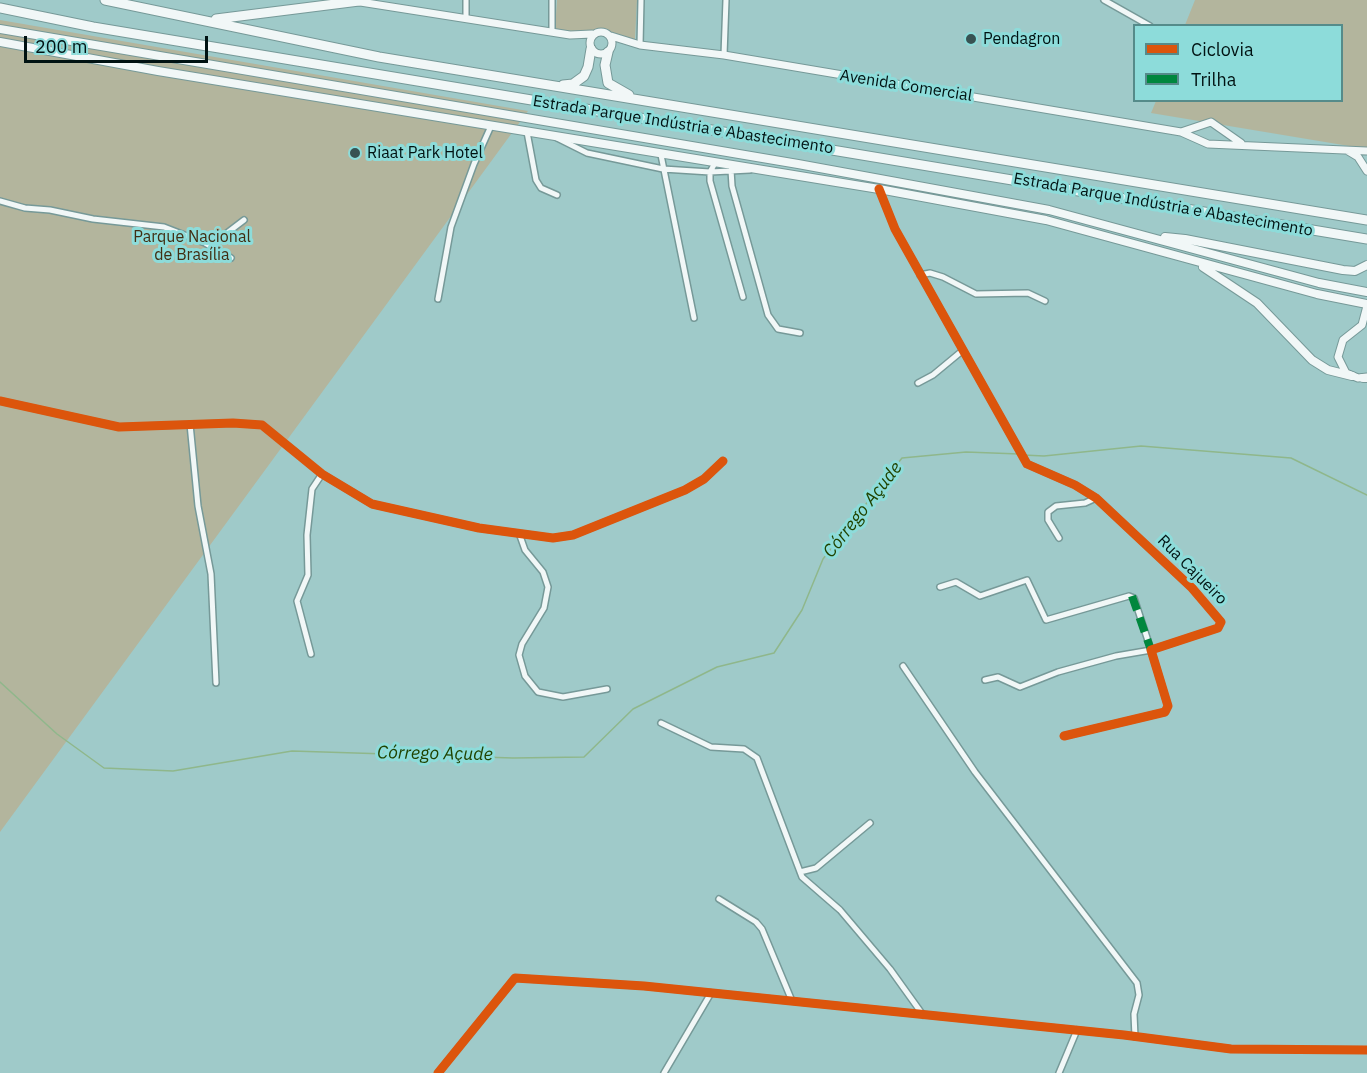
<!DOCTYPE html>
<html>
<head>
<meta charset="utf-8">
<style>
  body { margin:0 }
  #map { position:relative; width:1367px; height:1073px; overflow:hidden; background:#9fcac9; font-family:"IBM Plex Sans",sans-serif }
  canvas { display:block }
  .legend { position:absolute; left:1133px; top:24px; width:210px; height:78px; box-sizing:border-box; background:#8ddcda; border:2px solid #558b8a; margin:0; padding:8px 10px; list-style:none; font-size:18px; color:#001212 }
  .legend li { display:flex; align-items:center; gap:12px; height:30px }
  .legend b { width:30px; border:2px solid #558b8a }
  .scale { position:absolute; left:24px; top:36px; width:184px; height:27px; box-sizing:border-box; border:3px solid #001212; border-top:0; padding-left:8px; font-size:18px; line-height:21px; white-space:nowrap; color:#001212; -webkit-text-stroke:4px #8ddcda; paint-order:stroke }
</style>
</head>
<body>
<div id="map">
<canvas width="1367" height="1073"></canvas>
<ul class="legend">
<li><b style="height:8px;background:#dc550c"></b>Ciclovia</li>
<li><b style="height:8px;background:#00873e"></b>Trilha</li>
</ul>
<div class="scale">200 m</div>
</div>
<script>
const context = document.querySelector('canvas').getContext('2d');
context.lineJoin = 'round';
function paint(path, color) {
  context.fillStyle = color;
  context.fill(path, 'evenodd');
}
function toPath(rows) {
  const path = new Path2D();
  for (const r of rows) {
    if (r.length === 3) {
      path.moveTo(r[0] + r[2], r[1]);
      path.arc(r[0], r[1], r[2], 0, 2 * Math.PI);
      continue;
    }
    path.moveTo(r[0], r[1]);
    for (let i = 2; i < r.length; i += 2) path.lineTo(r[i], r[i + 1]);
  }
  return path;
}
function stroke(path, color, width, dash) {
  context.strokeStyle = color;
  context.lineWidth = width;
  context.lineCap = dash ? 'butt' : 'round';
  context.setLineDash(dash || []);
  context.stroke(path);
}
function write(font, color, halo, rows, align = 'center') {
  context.font = font + ' "IBM Plex Sans",sans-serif';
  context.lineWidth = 6;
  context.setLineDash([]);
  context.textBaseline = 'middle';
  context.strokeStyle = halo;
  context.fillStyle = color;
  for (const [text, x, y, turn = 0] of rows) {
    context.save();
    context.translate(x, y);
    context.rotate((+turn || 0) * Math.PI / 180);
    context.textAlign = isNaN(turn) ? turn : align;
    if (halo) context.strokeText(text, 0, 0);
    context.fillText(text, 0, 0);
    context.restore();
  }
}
paint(toPath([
  [557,0,637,0,635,39,629,40,598,30,591,32,555,30],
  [1195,0,1367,0,1367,149,1151,113,1156,101,1342,100,1342,26,1185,25],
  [0,20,528,111,0,832]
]), '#b3b59d');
stroke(toPath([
  [1023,455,1044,456,1141,446,1291,458,1367,495],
  [0,682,57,734,104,768,173,771,292,751,513,758,584,757,633,709,717,667,774,653,802,610,823,559,902,458,966,452,1019,454]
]), '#8fb78b', 1.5);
const minor = toPath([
  [1104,0,1150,26],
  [466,18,466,0],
  [552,32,552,0],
  [640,45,641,0],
  [724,55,726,0],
  [527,132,536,180,541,188,557,195],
  [557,138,587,153,663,169,710,172,750,170],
  [661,155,694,318],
  [715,163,710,172,710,181,743,297],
  [731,170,732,186,768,315,778,329,800,333],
  [879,189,895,229,1027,464,1075,485,1096,498,1192,588,1221,622,1218,628,1151,650,1168,706,1165,712,1064,736],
  [0,201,25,208,50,210,93,219,164,227,205,243,223,236,244,220],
  [205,243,231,258],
  [920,275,930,273,943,277,976,294,1028,293,1045,301],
  [438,299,451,227,474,164,491,126],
  [918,383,933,375,962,351],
  [0,401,119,427,233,423,262,425,322,474,372,504,479,528,553,538,573,535,685,490,704,479,723,461],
  [190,424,198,506,211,574,216,683],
  [519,533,525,550,543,572,548,587,544,608,522,644,519,655,525,676,538,692,563,697,607,689],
  [1059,538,1048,520,1048,512,1056,506,1085,503,1096,498],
  [940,587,956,582,980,596,1027,580,1046,620,1129,596,1134,598,1151,650,1116,656,1058,672,1020,687,998,677,985,680],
  [311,654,297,601,308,575,307,535,312,489,322,474],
  [903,666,975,772,1137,983,1139,995,1134,1014,1135,1037],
  [661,723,711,747,744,749,757,758,802,877,840,910,890,969,923,1015],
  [800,872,816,868,870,823],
  [719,899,756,922,762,929,792,1001],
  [438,1073,515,978,644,986,1124,1035,1231,1049,1367,1050],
  [664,1073,711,993],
  [1059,1073,1077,1030]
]);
const tertiary = toPath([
  [354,1,570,35,592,34],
  [601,43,11],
  [611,36,640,45,724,55,1181,132,1208,144,1367,151],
  [1181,132,1211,122,1241,143],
  [1348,151,1358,157,1367,171],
  [1367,306,1362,325,1343,340,1338,357,1346,373,1358,378,1367,377]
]);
const primary = toPath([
  [0,29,798,164,1049,210,1319,283,1367,292],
  [0,42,158,71,879,189,1046,220,1317,294,1367,304],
  [1165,237,1185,239,1343,270,1355,271,1367,265],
  [1203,267,1257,303,1312,360,1328,370,1352,376],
  [1363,378,1367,378]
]);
const trunk = toPath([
  [105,0,379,57,1367,220],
  [0,8,93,27,1367,239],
  [216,19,359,1],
  [608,52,605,65,608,83,629,95],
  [563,85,573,84,584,76,588,67,591,49]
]);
stroke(minor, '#769998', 8);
stroke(tertiary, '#769998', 9);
stroke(primary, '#769998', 10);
stroke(trunk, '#769998', 11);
stroke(minor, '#f1f7f7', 5);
stroke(tertiary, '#f1f7f7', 7);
stroke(primary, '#f1f7f7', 8);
stroke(trunk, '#f1f7f7', 9);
stroke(toPath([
  [1132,596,1151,650]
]), '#00873e', 8, [15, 8]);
stroke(toPath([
  [879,189,895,229,1027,464,1075,485,1096,498,1192,588,1221,622,1218,628,1151,650,1168,706,1165,712,1064,736],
  [0,401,119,427,233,423,262,425,322,474,372,504,479,528,553,538,573,535,685,490,704,479,723,461],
  [438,1073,515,978,644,986,1124,1035,1231,1049,1367,1050]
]), '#dc550c', 9);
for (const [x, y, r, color] of [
  [971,39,6,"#385252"],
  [355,153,6,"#385252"]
]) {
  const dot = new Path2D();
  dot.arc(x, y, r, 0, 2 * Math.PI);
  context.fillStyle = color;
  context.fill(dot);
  stroke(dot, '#8ddcda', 2);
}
write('16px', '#001212', '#8ddcda', [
  ["Pendagron",983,39],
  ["Riaat Park Hotel",367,153]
], 'left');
write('16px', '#001212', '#8ddcda', [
  ["Avenida Comercial",906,86,9],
  ["Estrada Parque Indústria e Abastecimento",683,125,9],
  ["Estrada Parque Indústria e Abastecimento",1163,205,10],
  ["Rua Cajueiro",1192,570,45]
]);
write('16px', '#412e13', '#8ddcda', [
  ["Parque Nacional",192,237],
  ["de Brasília",192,255]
]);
write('italic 18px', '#204300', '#8ddcda', [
  ["Córrego Açude",863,510,-52],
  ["Córrego Açude",435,754,1]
]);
</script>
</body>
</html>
